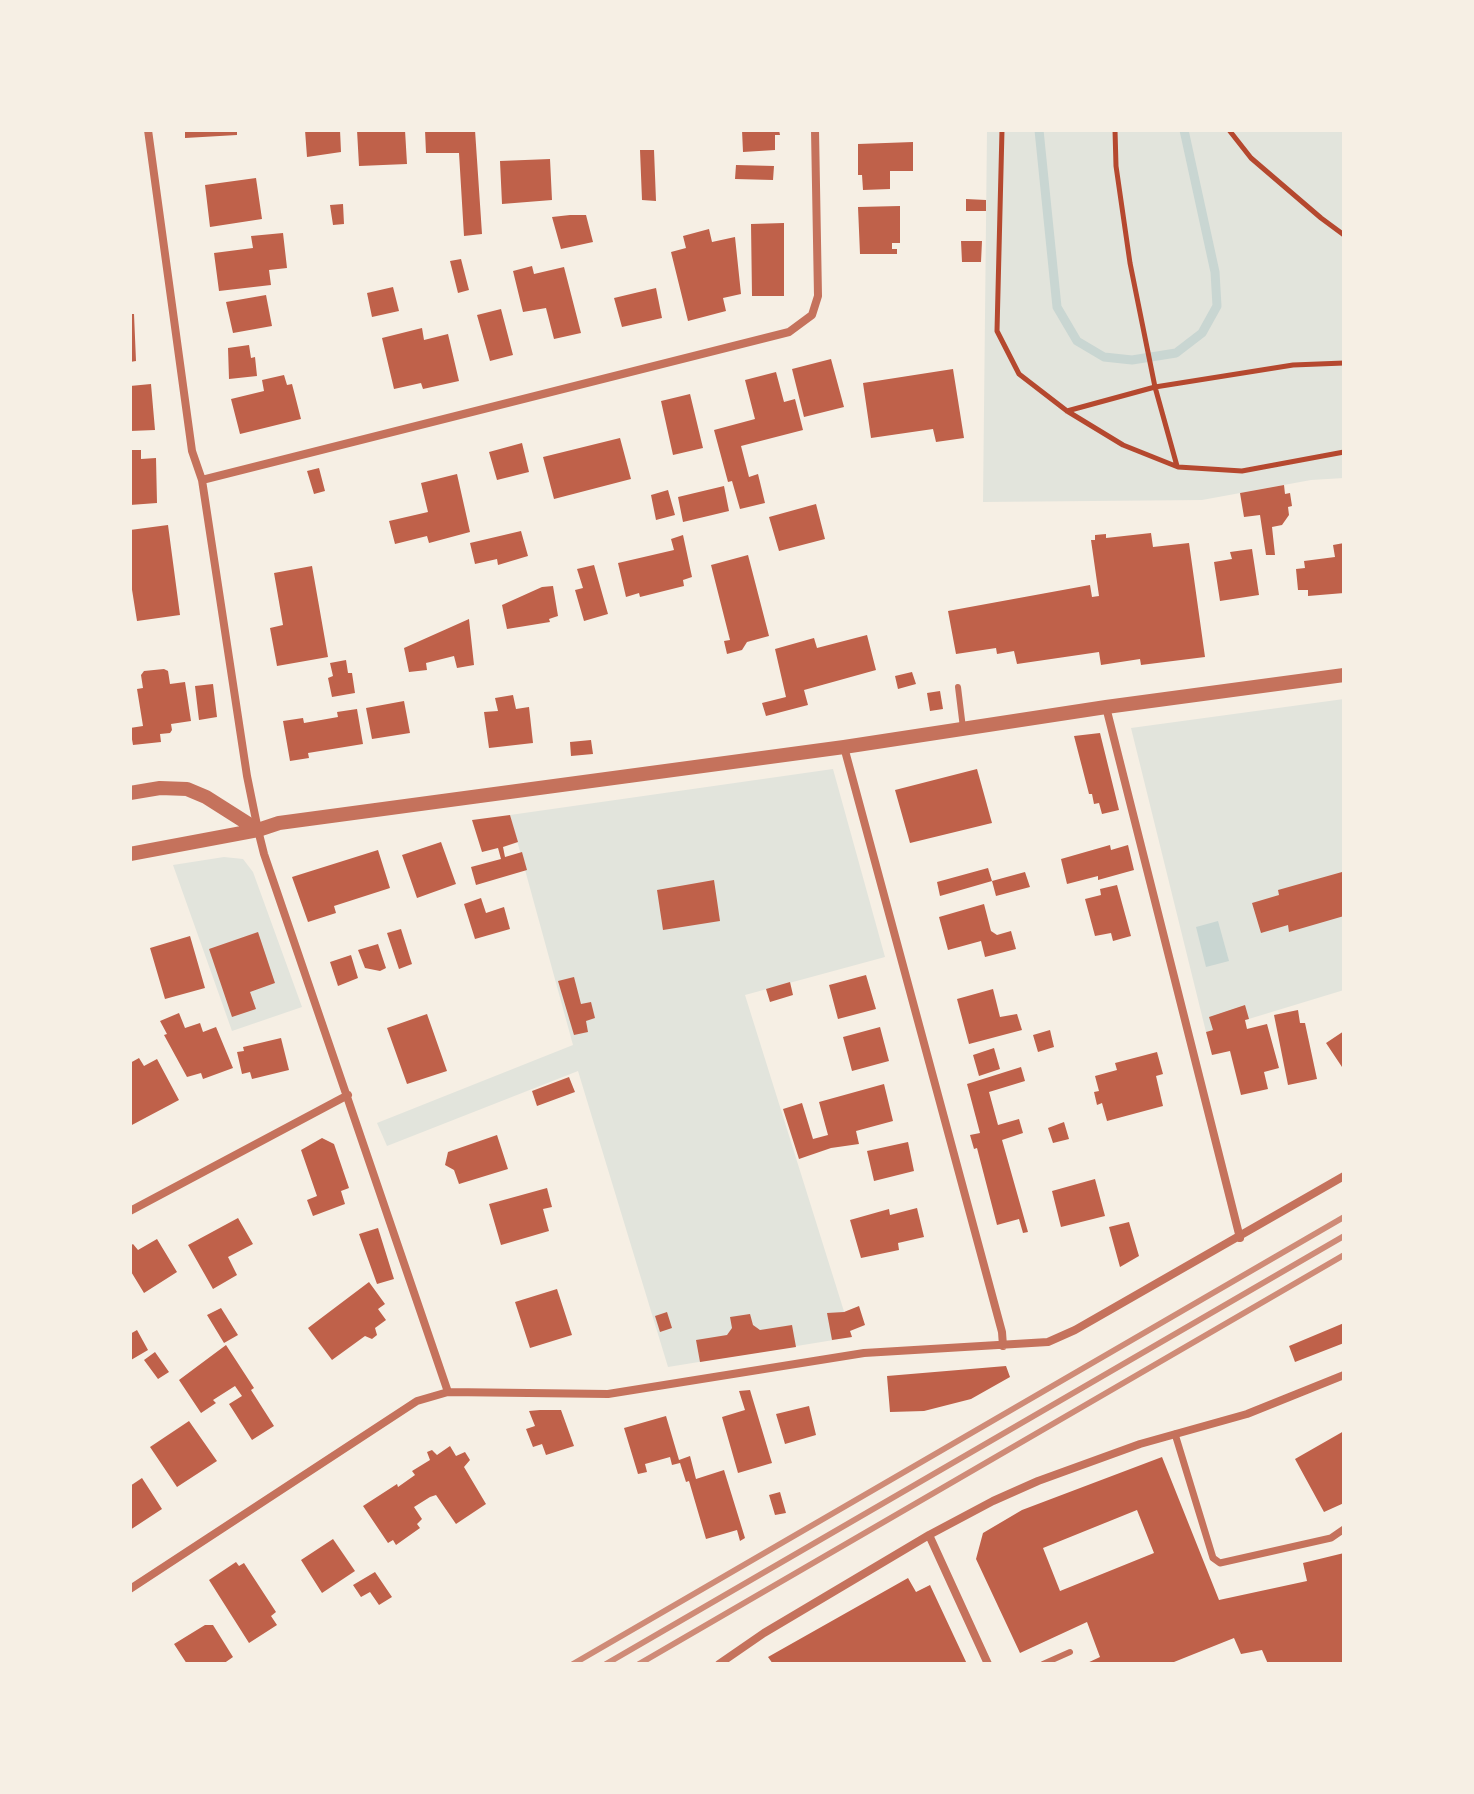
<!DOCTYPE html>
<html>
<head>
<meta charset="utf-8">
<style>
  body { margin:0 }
  #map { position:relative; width:1474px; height:1794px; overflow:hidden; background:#f6efe4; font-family:"Work Sans",sans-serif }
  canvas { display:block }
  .frame { position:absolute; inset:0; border:132px solid #f6efe4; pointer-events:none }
</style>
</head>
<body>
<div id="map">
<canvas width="1474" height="1794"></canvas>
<div class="frame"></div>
</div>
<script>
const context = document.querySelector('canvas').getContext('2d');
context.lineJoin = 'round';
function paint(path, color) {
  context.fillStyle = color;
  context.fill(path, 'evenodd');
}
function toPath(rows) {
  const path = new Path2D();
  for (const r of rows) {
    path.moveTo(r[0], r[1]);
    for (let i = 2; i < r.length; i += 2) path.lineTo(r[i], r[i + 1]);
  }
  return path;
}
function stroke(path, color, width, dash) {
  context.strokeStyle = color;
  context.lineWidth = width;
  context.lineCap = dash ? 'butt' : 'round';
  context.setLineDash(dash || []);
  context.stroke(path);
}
paint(toPath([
  [987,130,1344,130,1344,478,1311,480,1202,500,983,502],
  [1344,699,1344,990,1206,1032,1131,728],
  [833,769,885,957,745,995,852,1337,668,1367,578,1071,387,1146,377,1123,573,1045,510,815],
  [224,857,243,859,253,872,302,1007,232,1031,173,865]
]), '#e2e4dc');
paint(toPath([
  [1218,921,1229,961,1206,967,1196,927]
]), '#c9d6d2');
stroke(toPath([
  [1039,130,1057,307,1077,341,1104,357,1132,360,1176,353,1202,333,1217,306,1215,272,1184,130]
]), '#c9d6d2', 9);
paint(toPath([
  [185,130,237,130,237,135,185,138],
  [305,130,340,130,341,152,307,157],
  [357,130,405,130,407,164,359,166],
  [425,130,475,130,482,234,464,236,459,153,426,153],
  [742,130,779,130,780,135,775,135,775,150,743,152],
  [913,142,913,171,890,171,890,189,863,190,862,175,858,175,858,144],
  [640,150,654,150,656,201,642,200],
  [550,159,552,200,502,204,500,161],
  [736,165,774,166,773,180,735,179],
  [256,178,262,219,210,227,205,185],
  [966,199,986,200,986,211,966,211],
  [343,204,344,224,333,225,330,205],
  [900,206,900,243,892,243,892,249,897,249,897,254,860,254,858,207],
  [570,215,586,215,593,242,561,249,552,217],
  [784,223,784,296,752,296,751,224],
  [709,229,712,242,735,237,741,294,723,298,726,311,688,321,671,252,686,248,683,236],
  [283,233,287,268,269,270,271,285,219,291,214,253,253,248,251,236],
  [961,241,982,241,981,262,962,262],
  [461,259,469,290,458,293,450,261],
  [532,266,534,274,564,267,581,333,554,339,546,308,523,312,513,271],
  [393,287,399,311,372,317,367,293],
  [656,288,662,318,622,327,614,298],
  [266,295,272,326,233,333,226,302],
  [501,309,513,355,490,361,477,315],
  [130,314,134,314,136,361,130,362],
  [422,328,424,340,448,334,459,381,423,389,421,383,394,389,382,338],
  [249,345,251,358,255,357,257,376,229,379,228,348],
  [831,359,844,407,804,417,792,369],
  [953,369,964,438,936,442,933,429,871,438,863,383],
  [776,372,784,402,795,399,803,430,741,446,749,477,758,474,765,503,740,509,732,481,728,482,714,430,755,419,745,380],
  [284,375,287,385,292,384,301,419,240,434,231,399,264,391,262,380],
  [151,384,155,430,130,431,130,386],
  [690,394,703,448,673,455,661,401],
  [620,438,631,479,554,499,543,457],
  [522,443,529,472,497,480,489,452],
  [130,450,141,450,141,459,156,458,157,503,130,505],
  [319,468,325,491,314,494,307,471],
  [457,474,470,532,429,543,427,536,395,544,389,521,428,512,421,483],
  [1284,485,1285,494,1290,493,1292,506,1288,507,1289,515,1282,525,1272,527,1275,555,1266,555,1260,515,1244,517,1240,493],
  [724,486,729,511,683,522,678,497],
  [668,490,675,515,656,520,651,495],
  [816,504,825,539,779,551,769,517],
  [168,525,180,615,137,621,130,577,130,530],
  [521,531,528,556,498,565,497,559,475,564,470,543],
  [1151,533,1153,547,1189,543,1205,657,1141,665,1140,659,1101,665,1099,652,1017,664,1014,651,997,654,996,648,956,654,948,611,1090,585,1092,597,1099,596,1091,540,1095,540,1095,535,1106,534,1106,538],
  [683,535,692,577,683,580,684,586,640,597,639,593,626,597,618,563,674,550,671,539],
  [1344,543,1344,593,1308,596,1308,590,1298,590,1296,569,1305,568,1304,561,1335,557,1333,545],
  [1252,549,1259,595,1220,601,1214,562,1232,559,1230,552],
  [748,555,769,636,747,642,742,650,727,654,724,641,730,640,711,565],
  [594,565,608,614,584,621,575,590,583,588,577,569],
  [312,566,328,657,277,666,270,628,283,625,274,573],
  [553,586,558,616,549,619,550,622,507,629,502,605,542,587],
  [469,619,474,665,457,668,454,656,426,663,427,670,409,672,404,648],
  [867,635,876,670,804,690,808,705,766,716,762,703,786,697,775,649,814,638,817,648],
  [346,660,348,673,352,673,355,693,332,697,328,678,333,676,330,663],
  [164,669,168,671,170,684,185,682,191,721,171,724,172,730,170,733,160,734,161,742,133,745,130,728,143,726,137,689,143,688,141,675,144,671],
  [912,672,916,684,898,689,895,676],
  [213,684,217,717,199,720,195,686],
  [940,691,943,709,930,711,927,693],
  [513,695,516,709,529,707,533,743,489,748,484,712,498,711,495,698],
  [404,701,410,733,372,739,366,708],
  [357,709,363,744,308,753,309,758,290,761,283,721,303,718,304,723,338,717,337,712],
  [1100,733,1119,810,1102,814,1099,803,1094,804,1092,794,1089,794,1074,736],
  [591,740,593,754,571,756,570,742],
  [977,769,992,823,910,843,895,790],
  [510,815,518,842,503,847,505,857,522,852,527,870,476,885,471,867,501,859,498,848,482,852,472,820],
  [441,842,456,884,417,898,402,855],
  [1110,845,1111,850,1128,845,1134,870,1098,880,1098,876,1067,884,1061,859],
  [378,850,390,888,334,906,336,913,308,922,292,877],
  [988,868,992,881,940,896,937,882],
  [1025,872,1030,887,996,896,992,881],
  [1342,872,1344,916,1289,932,1288,925,1261,933,1252,903,1279,895,1278,890],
  [714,880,720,921,663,930,657,890],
  [1117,885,1131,936,1113,941,1111,933,1095,936,1085,899,1101,895,1100,889],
  [481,898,486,913,504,907,510,929,475,939,464,904],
  [984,904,991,931,997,935,1011,931,1016,949,985,957,981,941,948,950,939,917],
  [401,929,412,964,399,969,387,933],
  [258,932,275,983,250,992,256,1009,232,1017,209,949],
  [190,936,205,988,165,999,150,948],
  [378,944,386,968,380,971,365,968,358,950],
  [351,955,358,978,338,986,330,962],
  [866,975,876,1009,838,1019,829,985],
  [574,977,581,1004,591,1002,595,1018,586,1021,588,1032,574,1035,558,981],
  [790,982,793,995,770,1002,766,989],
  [993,989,1000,1017,1017,1014,1022,1030,969,1044,957,999],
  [1245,1005,1249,1019,1245,1020,1247,1029,1267,1024,1279,1068,1264,1072,1268,1089,1241,1095,1230,1051,1212,1055,1206,1032,1213,1030,1209,1017],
  [1298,1010,1300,1023,1305,1023,1317,1079,1288,1085,1274,1015],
  [179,1013,185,1028,200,1023,203,1032,216,1027,233,1068,203,1079,201,1073,187,1077,164,1035,167,1034,160,1021],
  [427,1014,447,1071,407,1084,387,1028],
  [880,1027,889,1061,852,1071,843,1037],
  [1050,1030,1054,1047,1038,1052,1033,1035],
  [1344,1031,1344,1070,1326,1043],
  [281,1038,289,1070,252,1079,250,1072,242,1074,237,1052,244,1051,243,1047],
  [994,1048,1000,1069,979,1076,973,1055],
  [1157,1052,1163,1074,1156,1076,1163,1106,1107,1121,1102,1103,1097,1105,1094,1092,1099,1091,1095,1076,1117,1070,1115,1063],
  [139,1058,144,1066,157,1059,179,1100,130,1126,130,1063],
  [1021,1067,1025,1081,989,1092,998,1125,1019,1119,1023,1133,1002,1140,1028,1232,1023,1233,1019,1219,997,1225,977,1148,974,1149,970,1135,980,1133,967,1084],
  [569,1077,575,1092,537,1106,532,1091],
  [884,1084,893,1121,856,1131,859,1144,831,1148,799,1159,783,1109,802,1103,813,1139,828,1135,819,1102],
  [1064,1122,1069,1139,1053,1143,1048,1128],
  [497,1135,508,1169,459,1184,454,1170,445,1165,448,1152],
  [322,1138,334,1144,349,1188,341,1191,345,1204,313,1216,307,1200,317,1196,301,1150],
  [908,1142,914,1171,874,1181,867,1151],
  [1095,1179,1105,1216,1061,1227,1052,1191],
  [547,1188,552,1207,543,1209,549,1231,501,1245,489,1204],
  [917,1208,924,1237,898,1243,899,1250,861,1258,850,1220,889,1209,890,1215],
  [238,1218,253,1244,228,1257,237,1275,213,1289,188,1245],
  [1129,1222,1139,1256,1120,1267,1109,1227],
  [378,1228,394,1279,377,1284,359,1234],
  [157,1239,177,1272,144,1293,130,1270,130,1246,133,1244,138,1250],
  [369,1282,385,1304,378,1309,386,1320,375,1328,377,1335,372,1339,365,1336,332,1360,308,1328],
  [557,1289,572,1335,530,1348,515,1302],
  [859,1306,865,1325,850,1331,852,1337,832,1340,827,1313,844,1312],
  [221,1308,238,1335,224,1343,207,1315],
  [667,1312,672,1328,660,1332,655,1316],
  [750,1314,753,1325,760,1330,792,1325,796,1347,700,1362,696,1340,727,1335,732,1328,730,1317],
  [1344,1323,1344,1343,1295,1362,1289,1346],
  [137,1330,148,1350,131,1360,130,1334],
  [226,1345,254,1388,251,1390,274,1426,252,1440,229,1404,242,1396,235,1386,213,1400,216,1403,201,1413,179,1380],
  [155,1352,169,1372,158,1379,144,1360],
  [1006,1366,1010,1377,971,1399,924,1411,890,1412,887,1376],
  [750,1390,772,1463,738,1473,722,1417,745,1410,739,1391],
  [809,1406,816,1435,785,1444,776,1414],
  [540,1410,561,1410,574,1446,546,1455,542,1444,533,1447,526,1429,535,1426,529,1411],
  [666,1416,679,1460,690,1456,696,1479,724,1470,745,1538,740,1541,737,1530,706,1539,689,1481,686,1482,680,1463,672,1465,670,1457,645,1464,647,1472,638,1474,624,1428],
  [189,1421,217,1461,177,1487,150,1447],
  [1344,1431,1344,1503,1324,1512,1295,1459],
  [450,1446,456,1456,465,1452,470,1460,464,1467,486,1504,456,1524,436,1495,430,1497,414,1507,422,1519,417,1524,420,1528,396,1545,393,1540,388,1543,363,1506,397,1484,398,1487,415,1475,412,1471,430,1460,427,1452,432,1450,437,1455],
  [1162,1457,1219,1600,1307,1581,1303,1563,1344,1553,1344,1664,1268,1664,1262,1650,1241,1654,1234,1638,1169,1664,1085,1664,1100,1657,1087,1622,1020,1653,976,1559,983,1533,1022,1510],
  [1137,1510,1154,1553,1060,1591,1043,1548],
  [142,1478,162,1509,130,1530,130,1486],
  [780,1492,786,1513,775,1515,769,1495],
  [333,1539,355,1571,322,1593,301,1560],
  [236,1562,239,1566,244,1563,276,1612,271,1616,277,1625,249,1643,209,1580],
  [375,1572,392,1597,379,1605,370,1592,361,1597,353,1585],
  [908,1578,916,1592,930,1585,967,1664,773,1664,768,1657],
  [205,1625,213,1625,233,1657,223,1664,187,1664,174,1644]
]), '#bf614a');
stroke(toPath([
  [1002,130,997,331,1019,374,1067,411,1123,445,1178,467,1242,471,1344,452],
  [1115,130,1116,166,1130,263,1155,387,1177,466],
  [1229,130,1251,158,1321,218,1344,235],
  [1067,411,1155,387,1293,365,1344,363]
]), '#b5482f', 5);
stroke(toPath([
  [958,687,963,728],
  [1043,1664,1070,1652]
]), '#c5725c', 6);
stroke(toPath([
  [1175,1434,1213,1558,1220,1563,1331,1538,1344,1529]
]), '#c5725c', 7);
stroke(toPath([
  [148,130,192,451,202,480,247,776,258,830,264,854,448,1392],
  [202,480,789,332,812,315,818,296,815,130],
  [1106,707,1240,1238],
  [844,747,1002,1332,1003,1346],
  [130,1211,348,1095],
  [929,1535,988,1664],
  [130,1589,417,1401,448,1392,608,1394,864,1353,1048,1342,1075,1330,1344,1176],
  [719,1664,764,1633,929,1535,993,1501,1038,1481,1140,1444,1247,1414,1344,1375]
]), '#c5725c', 8);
stroke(toPath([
  [130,793,160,788,187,789,206,797,258,830],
  [130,854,258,830,279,823,844,747,1106,707,1344,675]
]), '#c5725c', 14);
stroke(toPath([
  [573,1664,1344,1217],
  [606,1664,1344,1236],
  [639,1664,1344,1255]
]), '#cf8b77', 6);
</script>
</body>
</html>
